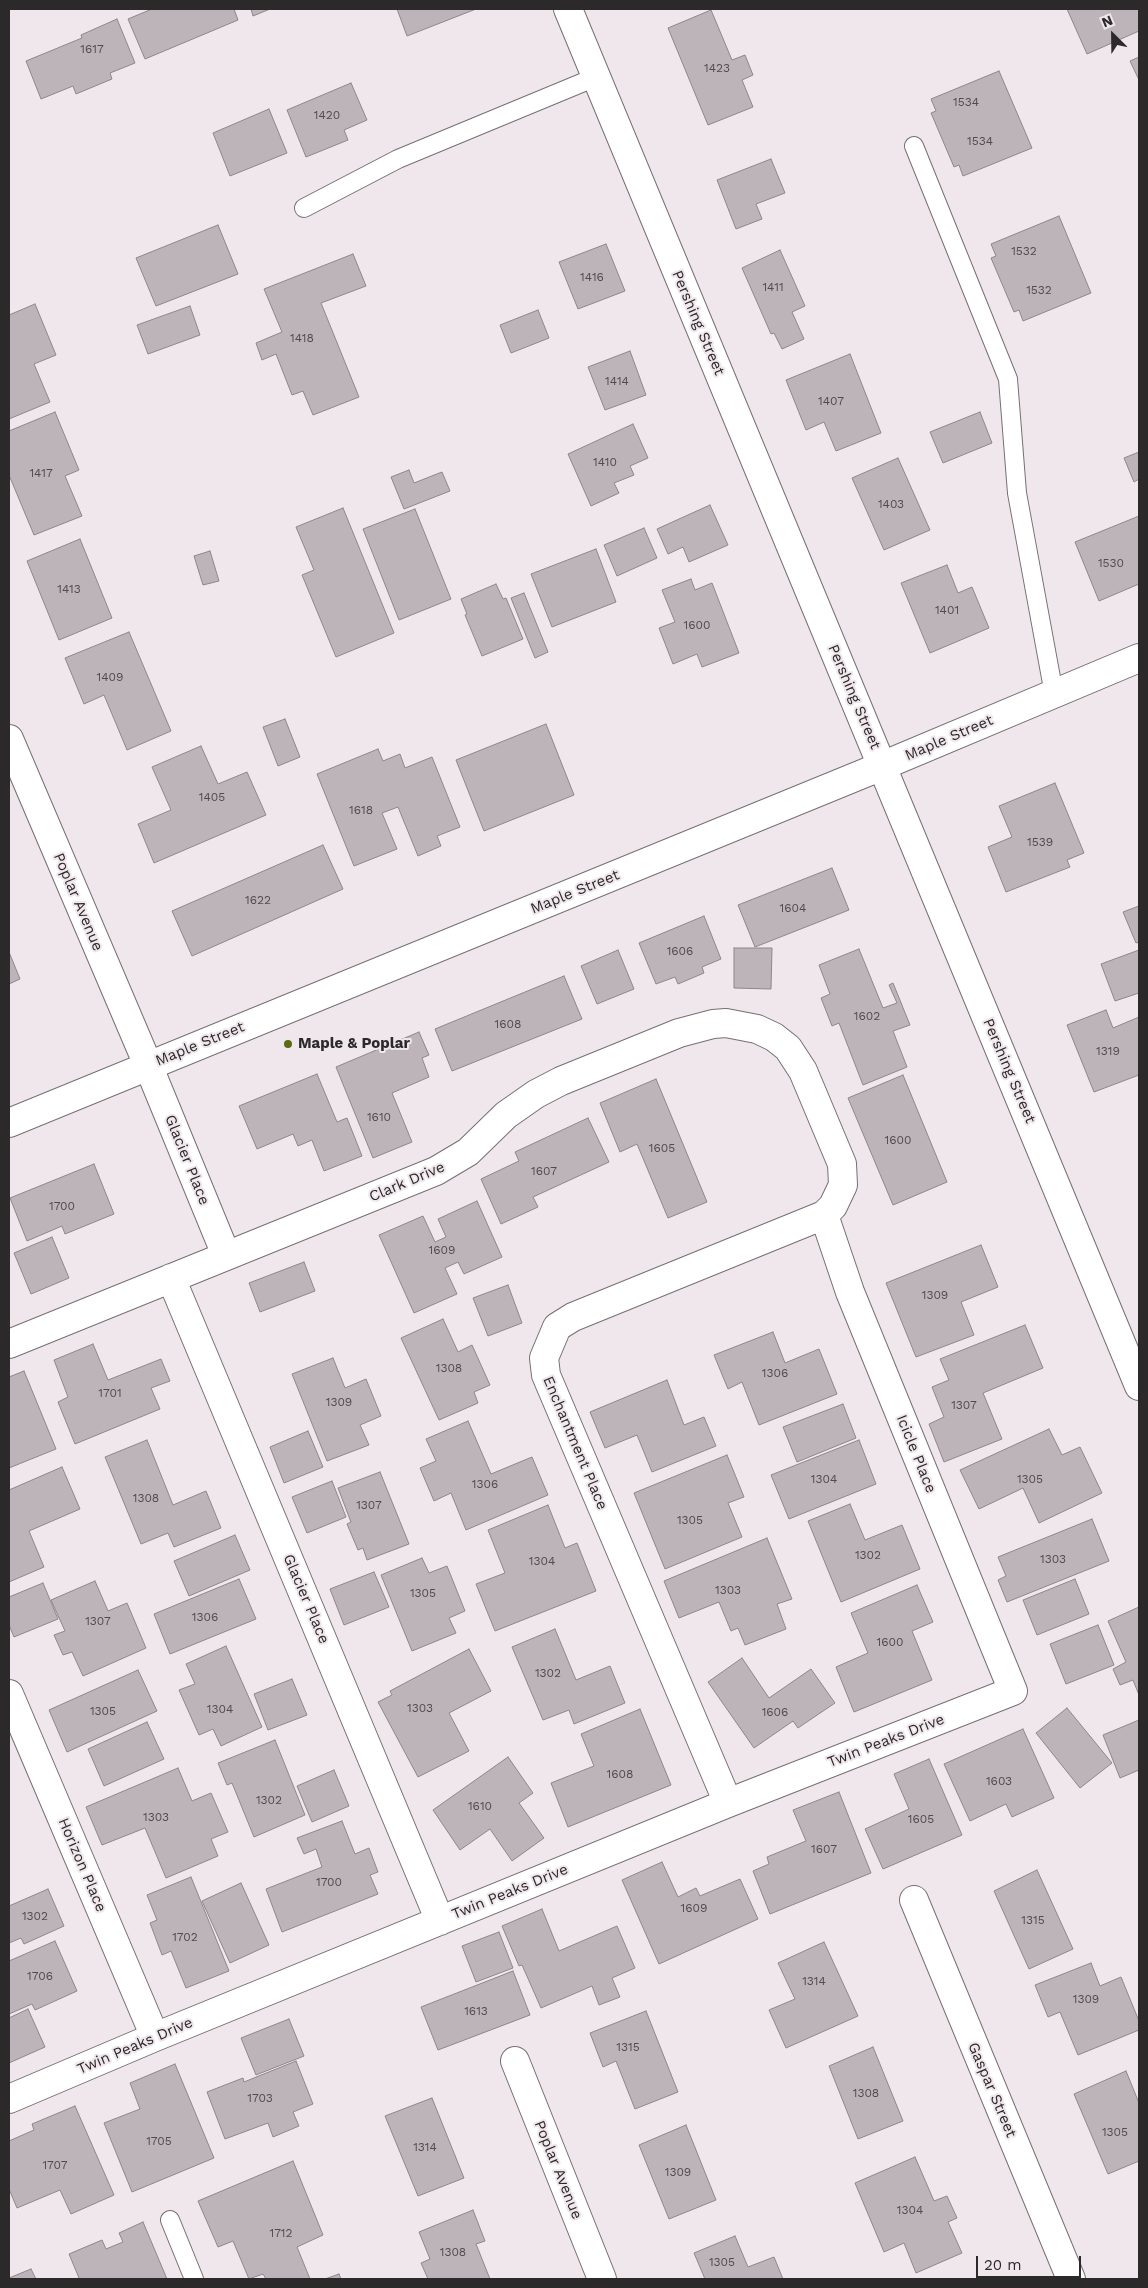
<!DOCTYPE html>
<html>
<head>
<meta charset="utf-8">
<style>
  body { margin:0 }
  #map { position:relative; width:1148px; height:2288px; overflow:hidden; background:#efe7eb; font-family:"Work Sans",sans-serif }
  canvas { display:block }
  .frame { position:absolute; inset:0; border:10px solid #2c292b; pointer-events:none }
  .north { position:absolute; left:1088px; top:10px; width:50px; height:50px; -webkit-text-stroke:4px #efe7eb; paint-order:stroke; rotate:337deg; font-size:14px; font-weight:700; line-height:20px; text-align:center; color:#2c292b }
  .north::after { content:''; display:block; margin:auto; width:18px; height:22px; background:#2c292b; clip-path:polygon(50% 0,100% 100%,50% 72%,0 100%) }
  .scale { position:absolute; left:976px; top:2256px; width:105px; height:22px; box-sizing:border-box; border:2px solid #2c292b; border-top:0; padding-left:6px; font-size:15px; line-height:18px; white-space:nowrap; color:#2c292b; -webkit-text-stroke:4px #efe7eb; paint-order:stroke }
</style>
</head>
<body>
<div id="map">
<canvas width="1148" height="2288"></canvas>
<div class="frame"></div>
<div class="north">N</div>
<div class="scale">20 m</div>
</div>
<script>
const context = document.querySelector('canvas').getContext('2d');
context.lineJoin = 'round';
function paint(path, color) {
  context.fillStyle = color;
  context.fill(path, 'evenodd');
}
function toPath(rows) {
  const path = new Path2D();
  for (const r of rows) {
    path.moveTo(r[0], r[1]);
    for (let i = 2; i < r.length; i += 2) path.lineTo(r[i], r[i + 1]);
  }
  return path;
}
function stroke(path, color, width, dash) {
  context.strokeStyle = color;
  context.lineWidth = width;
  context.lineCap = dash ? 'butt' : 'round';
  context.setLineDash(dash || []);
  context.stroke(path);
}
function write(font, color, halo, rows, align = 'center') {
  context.font = font + ' "Work Sans",sans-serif';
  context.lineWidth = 4;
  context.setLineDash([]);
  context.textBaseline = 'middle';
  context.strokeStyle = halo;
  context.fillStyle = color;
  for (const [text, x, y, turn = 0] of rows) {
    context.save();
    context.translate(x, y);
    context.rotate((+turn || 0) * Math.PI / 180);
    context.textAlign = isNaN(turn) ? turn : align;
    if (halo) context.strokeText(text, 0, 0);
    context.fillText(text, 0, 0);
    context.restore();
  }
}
const building = toPath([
  [152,9,234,9,238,20,145,59,128,19,152,9],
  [251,9,270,9,253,16,251,9],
  [397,9,476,9,407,36,397,9],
  [1067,9,1139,9,1139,31,1087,54,1067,9],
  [711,10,732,60,745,55,753,75,742,80,753,107,708,125,668,28,711,10],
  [117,19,135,63,110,73,112,79,76,94,73,86,41,99,26,61,82,38,81,35,117,19],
  [1139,57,1139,80,1130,61,1139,57],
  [999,71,1032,148,963,176,959,165,954,167,931,113,936,111,931,99,999,71],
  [351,83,367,120,344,130,348,140,306,157,287,110,351,83],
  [269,109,287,153,230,176,213,133,269,109],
  [771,159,785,193,756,204,762,219,736,229,717,180,771,159],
  [1059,216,1091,293,1023,321,1019,310,1014,312,991,258,996,256,991,244,1059,216],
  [218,225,238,274,156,306,136,258,218,225],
  [606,244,625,291,578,309,559,262,606,244],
  [780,250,805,306,792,312,804,339,782,349,774,333,771,334,742,268,780,250],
  [353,254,366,286,321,303,359,397,313,415,303,391,292,395,276,354,262,360,256,343,282,332,264,289,353,254],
  [35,304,56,355,34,364,50,402,9,419,9,315,35,304],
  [190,306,200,335,148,354,137,325,190,306],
  [538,310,549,338,511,353,500,325,538,310],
  [630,351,646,395,605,410,588,367,630,351],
  [850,354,881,433,836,451,824,422,806,430,786,380,850,354],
  [55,412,79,470,65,476,82,516,34,535,9,475,9,431,55,412],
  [980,412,992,443,943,463,930,432,980,412],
  [633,424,648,458,630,466,634,475,614,483,619,493,591,506,568,454,633,424],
  [1139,452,1139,479,1134,482,1124,458,1139,452],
  [898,458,930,530,884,550,852,478,898,458],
  [409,470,414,483,442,472,450,491,404,509,391,477,409,470],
  [710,505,728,545,689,562,683,547,668,554,657,529,710,505],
  [343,508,394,633,336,657,302,575,314,570,296,527,343,508],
  [415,509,451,599,399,620,363,529,415,509],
  [1139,516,1139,584,1099,601,1075,542,1139,516],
  [644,528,657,558,617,576,604,545,644,528],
  [80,539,112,618,59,640,27,561,80,539],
  [596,549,616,602,552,627,531,574,596,549],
  [210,551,219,581,203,585,194,556,210,551],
  [947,565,958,593,972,587,989,628,930,653,901,583,947,565],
  [691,579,695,590,712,583,739,653,702,667,697,654,673,664,659,628,675,622,662,590,691,579],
  [496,584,503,599,506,598,523,639,482,656,465,615,467,614,461,599,496,584],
  [524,593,548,652,535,658,511,598,524,593],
  [129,632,171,731,127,750,104,695,84,704,65,658,129,632],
  [285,719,300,757,278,766,263,727,285,719],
  [546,724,574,795,484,831,456,760,546,724],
  [201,746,218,784,247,772,266,815,154,863,138,824,171,810,152,767,201,746],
  [378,749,383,761,400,754,405,768,432,757,460,827,437,836,441,846,418,856,398,807,382,813,397,849,354,866,317,774,378,749],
  [1055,783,1084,853,1067,860,1070,867,1006,892,988,847,1012,837,999,806,1055,783],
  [323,845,343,889,192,956,172,911,323,845],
  [832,868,849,910,755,947,738,905,832,868],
  [1139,906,1139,942,1136,943,1123,912,1139,906],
  [704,916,721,959,702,967,704,973,678,984,675,977,656,984,639,943,704,916],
  [734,948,772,948,771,989,734,988,734,948],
  [859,949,883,1008,897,1003,889,985,893,983,910,1025,893,1031,907,1067,863,1085,839,1023,832,1026,821,998,830,994,819,965,859,949],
  [618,950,634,989,597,1004,581,966,618,950],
  [1139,950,1139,993,1115,1001,1101,964,1139,950],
  [9,952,20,979,9,984,9,952],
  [564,976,582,1019,452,1071,435,1029,564,976],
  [1106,1010,1113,1028,1139,1017,1139,1075,1094,1092,1067,1025,1106,1010],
  [419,1032,429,1055,422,1058,429,1077,392,1093,412,1142,373,1158,336,1067,419,1032],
  [317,1074,337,1122,347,1118,362,1156,324,1171,312,1140,298,1146,293,1134,257,1149,239,1106,317,1074],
  [903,1075,947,1182,893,1205,848,1098,903,1075],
  [656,1079,707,1202,668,1218,637,1144,620,1152,600,1103,656,1079],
  [588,1118,609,1162,533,1197,538,1207,501,1224,481,1179,519,1161,515,1152,588,1118],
  [94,1164,114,1214,65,1234,62,1226,27,1241,10,1198,94,1164],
  [477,1201,502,1257,464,1274,458,1262,445,1268,457,1294,414,1313,379,1235,423,1216,435,1242,446,1237,438,1219,477,1201],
  [52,1237,69,1278,31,1294,14,1253,52,1237],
  [981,1245,998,1287,961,1302,974,1335,916,1357,886,1283,981,1245],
  [304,1262,315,1291,260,1312,249,1283,304,1262],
  [508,1285,522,1323,488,1336,473,1298,508,1285],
  [443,1319,458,1352,472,1345,490,1385,474,1392,478,1403,439,1420,401,1338,443,1319],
  [1025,1325,1043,1368,983,1393,1002,1439,944,1462,929,1424,944,1417,932,1387,949,1380,940,1359,1025,1325],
  [773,1332,785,1363,819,1349,837,1394,759,1425,742,1382,728,1389,714,1355,773,1332],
  [93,1344,108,1380,161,1359,170,1381,151,1388,160,1409,75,1444,58,1402,68,1397,54,1360,93,1344],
  [333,1358,345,1388,366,1379,381,1416,360,1425,369,1445,327,1461,292,1374,333,1358],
  [24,1371,56,1449,9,1468,9,1377,24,1371],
  [667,1380,684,1425,704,1417,716,1446,652,1472,637,1435,605,1448,590,1412,667,1380],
  [843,1404,856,1438,797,1462,783,1427,843,1404],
  [468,1421,491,1474,532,1457,548,1495,466,1530,451,1493,434,1501,420,1468,436,1461,426,1439,468,1421],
  [1049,1429,1062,1455,1080,1447,1102,1493,1039,1523,1023,1488,979,1509,960,1470,1049,1429],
  [308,1431,323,1467,284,1483,270,1447,308,1431],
  [147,1440,173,1505,206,1491,221,1528,174,1547,168,1533,141,1544,105,1457,147,1440],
  [859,1440,876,1484,789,1519,771,1475,859,1440],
  [727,1455,744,1497,728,1503,742,1537,665,1569,634,1493,727,1455],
  [62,1467,80,1509,29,1531,44,1567,9,1582,9,1490,62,1467],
  [380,1472,409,1544,367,1560,363,1548,358,1550,347,1524,351,1522,338,1488,380,1472],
  [332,1481,346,1517,307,1533,292,1497,332,1481],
  [850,1504,865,1540,902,1525,920,1569,841,1602,808,1521,850,1504],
  [548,1505,565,1548,577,1543,596,1591,495,1631,476,1584,505,1573,488,1530,548,1505],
  [1092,1519,1109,1561,1007,1602,998,1580,1006,1576,998,1557,1092,1519],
  [235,1535,250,1570,189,1596,174,1561,235,1535],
  [767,1538,792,1599,777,1604,786,1629,745,1645,738,1628,731,1631,719,1602,679,1618,664,1581,767,1538],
  [422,1558,429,1573,447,1566,465,1611,449,1618,456,1633,412,1651,381,1575,422,1558],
  [374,1572,389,1607,344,1625,330,1589,374,1572],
  [239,1579,256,1619,170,1654,154,1614,239,1579],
  [1075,1579,1089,1614,1037,1635,1023,1600,1075,1579],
  [95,1581,108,1611,127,1603,146,1648,83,1676,72,1652,63,1655,54,1635,65,1631,51,1600,95,1581],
  [43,1583,58,1619,14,1637,9,1625,9,1597,43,1583],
  [917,1585,933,1622,912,1631,932,1680,854,1712,836,1667,868,1653,851,1613,917,1585],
  [1139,1607,1139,1695,1133,1680,1120,1685,1113,1669,1126,1662,1108,1621,1139,1607],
  [1098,1625,1114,1665,1066,1684,1050,1644,1098,1625],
  [555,1629,576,1680,610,1666,625,1703,574,1724,569,1710,543,1720,512,1647,555,1629],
  [226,1646,262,1727,221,1746,213,1729,199,1735,179,1690,195,1684,186,1664,226,1646],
  [469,1649,491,1691,449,1713,469,1751,418,1777,378,1702,392,1695,390,1691,469,1649],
  [742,1658,769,1698,811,1669,835,1703,798,1728,793,1721,754,1748,708,1682,742,1658],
  [138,1670,157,1711,67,1752,49,1710,138,1670],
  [292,1679,307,1715,268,1730,254,1694,292,1679],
  [1067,1708,1112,1763,1080,1788,1036,1733,1067,1708],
  [640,1709,671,1785,568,1827,551,1783,594,1766,581,1734,640,1709],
  [1139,1720,1139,1770,1120,1778,1103,1735,1139,1720],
  [147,1722,164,1759,104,1786,88,1749,147,1722],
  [1023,1729,1054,1798,1012,1817,1006,1804,970,1821,944,1764,1023,1729],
  [275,1740,305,1815,254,1837,232,1783,227,1785,218,1763,275,1740],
  [508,1757,533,1793,519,1803,544,1838,512,1861,490,1829,460,1850,433,1810,508,1757],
  [929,1759,962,1835,883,1869,865,1829,909,1809,894,1774,929,1759],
  [178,1768,192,1801,211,1793,228,1832,211,1839,218,1856,166,1878,145,1828,102,1845,86,1807,178,1768],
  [334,1770,349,1806,312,1822,297,1786,334,1770],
  [839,1792,871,1873,770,1914,753,1871,769,1864,767,1857,806,1841,793,1810,839,1792],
  [342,1821,355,1854,369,1848,378,1872,370,1875,378,1894,282,1932,266,1889,322,1867,316,1849,304,1854,297,1838,342,1821],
  [662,1862,678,1897,696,1888,700,1896,740,1879,758,1919,659,1964,622,1880,662,1862],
  [1037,1870,1073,1949,1029,1969,994,1891,1037,1870],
  [191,1877,229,1971,186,1988,171,1951,162,1955,150,1923,157,1920,147,1895,191,1877],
  [241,1883,269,1945,230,1963,202,1901,241,1883],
  [48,1889,64,1926,24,1944,21,1938,9,1943,9,1906,48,1889],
  [542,1909,559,1951,617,1926,635,1968,612,1978,620,1997,599,2005,592,1986,541,2008,522,1965,519,1966,502,1926,542,1909],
  [499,1932,513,1968,476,1982,462,1946,499,1932],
  [55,1941,77,1991,35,2010,32,2004,9,2014,9,1961,55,1941],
  [824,1942,858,2016,786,2048,769,2010,795,1999,778,1963,824,1942],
  [1091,1963,1100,1986,1121,1977,1139,2021,1139,2030,1078,2055,1060,2012,1048,2017,1035,1985,1091,1963],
  [513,1971,530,2015,438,2050,421,2007,513,1971],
  [28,2009,45,2047,9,2063,9,2018,28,2009],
  [646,2011,678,2092,635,2109,616,2061,603,2067,590,2033,646,2011],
  [289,2019,304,2056,256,2075,241,2038,289,2019],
  [873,2047,903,2121,858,2139,829,2066,873,2047],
  [296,2061,313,2104,293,2112,299,2126,273,2137,268,2123,225,2139,207,2092,243,2078,244,2082,296,2061],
  [175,2064,214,2158,132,2192,104,2123,140,2109,130,2083,175,2064],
  [1126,2071,1139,2103,1139,2161,1108,2174,1074,2094,1126,2071],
  [432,2098,464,2178,418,2196,385,2116,432,2098],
  [75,2106,114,2195,71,2214,60,2190,17,2208,9,2189,9,2141,34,2130,32,2124,75,2106],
  [686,2125,716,2200,669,2219,639,2145,686,2125],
  [915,2157,934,2201,947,2196,957,2218,948,2222,962,2253,916,2273,904,2243,884,2252,855,2183,915,2157],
  [293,2161,323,2235,297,2247,310,2279,266,2279,263,2274,249,2279,233,2241,218,2247,198,2201,293,2161],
  [473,2210,485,2241,476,2244,490,2279,428,2279,421,2263,430,2259,419,2232,473,2210],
  [143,2222,167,2279,76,2279,79,2278,69,2254,102,2240,106,2249,123,2242,119,2233,143,2222],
  [735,2236,748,2267,774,2257,783,2279,705,2279,694,2253,735,2236],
  [31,2269,36,2279,9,2279,9,2278,31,2269],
  [339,2274,341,2279,325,2279,339,2274]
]);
paint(building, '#bcb4b8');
stroke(building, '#8e868a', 1);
const service = toPath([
  [914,146,1008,379,1017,493,1054,694],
  [304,208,398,159,596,77],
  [170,2220,194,2279]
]);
const minor = toPath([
  [568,9,1139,1386],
  [9,739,148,1065,226,1255],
  [171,1278,440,1921],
  [9,1344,436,1171,468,1152,506,1115,536,1094,561,1081,679,1033,713,1024,726,1023,757,1029,774,1037,788,1048,803,1071,842,1164,843,1185,833,1206,824,1215,573,1317,557,1327,544,1358,546,1375,728,1803],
  [9,1694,155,2037],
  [914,1900,1071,2279],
  [515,2061,602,2279],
  [9,2099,155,2037,728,1803,1013,1691,850,1292,824,1215]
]);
const tertiary = toPath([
  [9,1123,882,766,1139,658]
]);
stroke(service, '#776f73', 20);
stroke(minor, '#776f73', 30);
stroke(tertiary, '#776f73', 30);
stroke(service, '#fff', 18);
stroke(minor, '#fff', 28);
stroke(tertiary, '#fff', 28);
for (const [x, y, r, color] of [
  [288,1044,5,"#5c6a13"]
]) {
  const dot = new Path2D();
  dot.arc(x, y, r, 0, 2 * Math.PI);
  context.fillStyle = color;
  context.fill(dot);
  stroke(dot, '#efe7eb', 2);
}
write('12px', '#504c4e', null, [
  ["1617",92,49],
  ["1423",717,68],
  ["1534",966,102],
  ["1420",327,115],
  ["1534",980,141],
  ["1532",1024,251],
  ["1416",592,277],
  ["1411",773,287],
  ["1532",1039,290],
  ["1418",302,338],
  ["1414",617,381],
  ["1407",831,401],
  ["1410",605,462],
  ["1417",41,473],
  ["1403",891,504],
  ["1530",1111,563],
  ["1413",69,589],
  ["1401",947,610],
  ["1600",697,625],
  ["1409",110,677],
  ["1405",212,797],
  ["1618",361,810],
  ["1539",1040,842],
  ["1622",258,900],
  ["1604",793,908],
  ["1606",680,951],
  ["1602",867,1016],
  ["1608",508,1024],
  ["1319",1108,1051],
  ["1610",379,1117],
  ["1600",898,1140],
  ["1605",662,1148],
  ["1607",544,1171],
  ["1700",62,1206],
  ["1609",442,1250],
  ["1309",935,1295],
  ["1308",449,1368],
  ["1306",775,1373],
  ["1701",110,1393],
  ["1309",339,1402],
  ["1307",964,1405],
  ["1304",824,1479],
  ["1305",1030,1479],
  ["1306",485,1484],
  ["1308",146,1498],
  ["1307",369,1505],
  ["1305",690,1520],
  ["1302",868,1555],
  ["1303",1053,1559],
  ["1304",542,1561],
  ["1303",728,1590],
  ["1305",423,1593],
  ["1306",205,1617],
  ["1307",98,1621],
  ["1600",890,1642],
  ["1302",548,1673],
  ["1303",420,1708],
  ["1304",220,1709],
  ["1305",103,1711],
  ["1606",775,1712],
  ["1608",620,1774],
  ["1603",999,1781],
  ["1302",269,1800],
  ["1610",480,1806],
  ["1303",156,1817],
  ["1605",921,1819],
  ["1607",824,1849],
  ["1700",329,1882],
  ["1609",694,1908],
  ["1302",35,1916],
  ["1315",1033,1920],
  ["1702",185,1937],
  ["1706",40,1976],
  ["1314",814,1981],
  ["1309",1086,1999],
  ["1613",476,2011],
  ["1315",628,2047],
  ["1308",866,2093],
  ["1703",260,2098],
  ["1305",1115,2132],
  ["1705",159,2141],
  ["1314",425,2147],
  ["1707",55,2165],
  ["1309",678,2172],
  ["1304",910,2210],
  ["1712",281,2233],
  ["1308",453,2252],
  ["1305",722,2262]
]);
write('15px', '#2c292b', '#efe7eb', [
  ["Pershing Street",698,323,67],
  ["Pershing Street",854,697,67],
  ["Maple Street",949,738,-23],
  ["Maple Street",575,892,-22],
  ["Poplar Avenue",78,902,67],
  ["Maple Street",200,1044,-22],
  ["Pershing Street",1009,1071,67],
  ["Glacier Place",187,1160,68],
  ["Clark Drive",407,1182,-23],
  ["Enchantment Place",575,1443,67],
  ["Icicle Place",916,1454,68],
  ["Glacier Place",306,1599,67],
  ["Twin Peaks Drive",886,1741,-21],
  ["Horizon Place",82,1865,67],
  ["Twin Peaks Drive",510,1892,-22],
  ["Twin Peaks Drive",135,2046,-23],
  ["Gaspar Street",992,2090,67],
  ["Poplar Avenue",558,2170,68]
]);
write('bold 15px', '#2c292b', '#efe7eb', [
  ["Maple & Poplar",298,1044]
], 'left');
</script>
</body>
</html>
